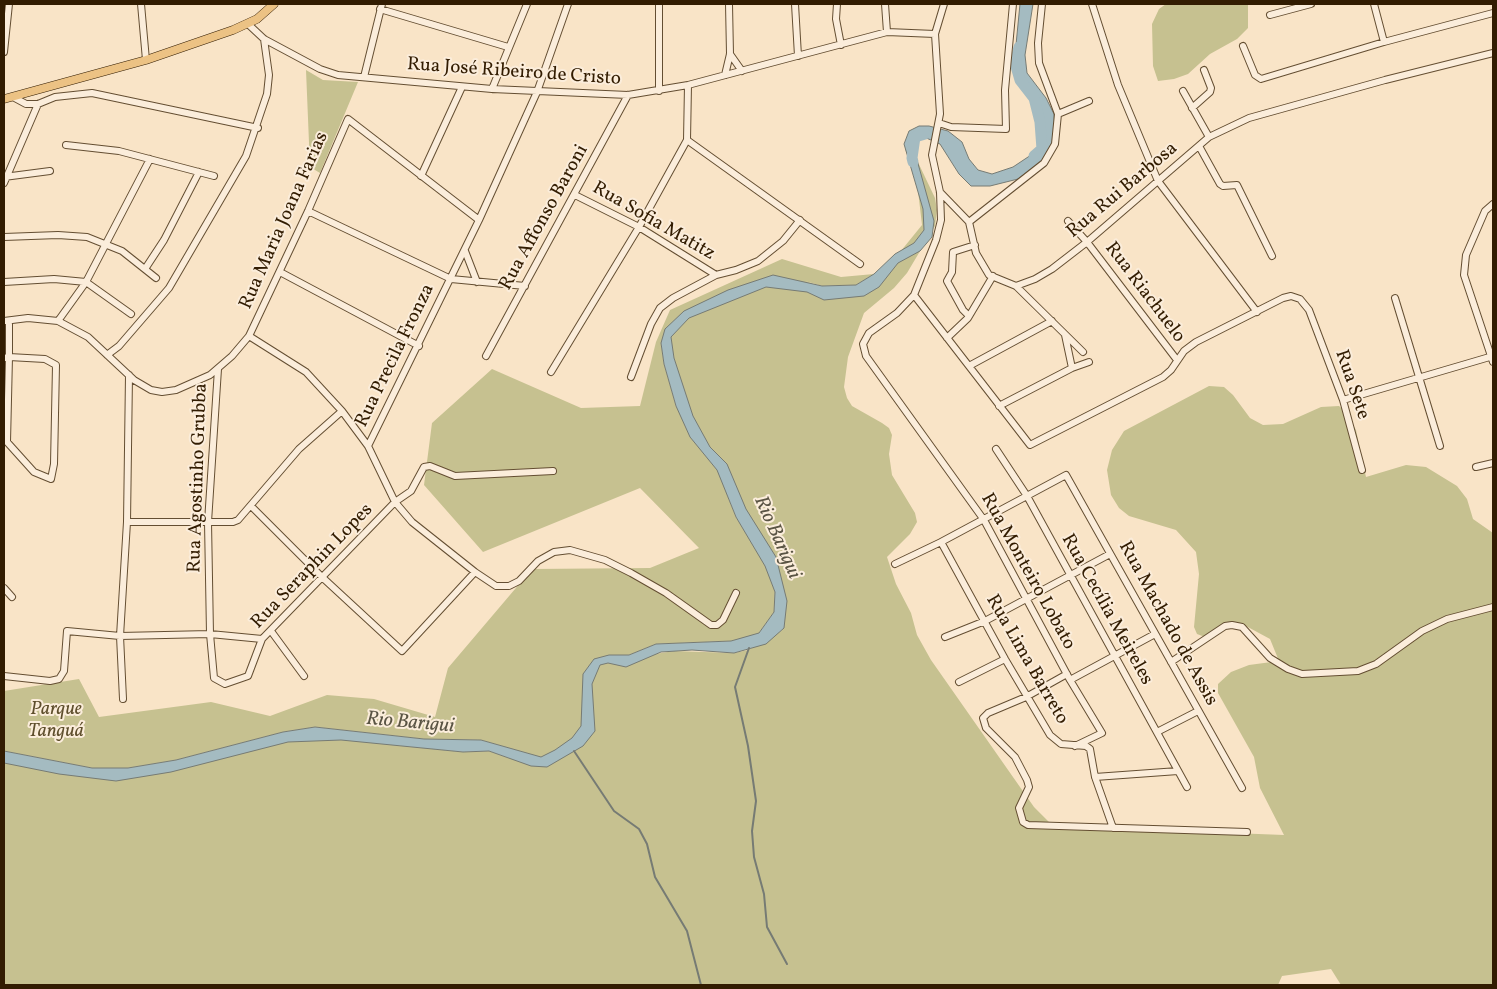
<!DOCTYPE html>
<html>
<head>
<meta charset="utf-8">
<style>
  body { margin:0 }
  #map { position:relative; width:1497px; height:989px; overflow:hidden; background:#f9e4c7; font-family:Vollkorn,serif }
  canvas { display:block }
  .frame { position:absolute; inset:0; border:5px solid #321c01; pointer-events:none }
</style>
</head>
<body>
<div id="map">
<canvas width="1497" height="989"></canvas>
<div class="frame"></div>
</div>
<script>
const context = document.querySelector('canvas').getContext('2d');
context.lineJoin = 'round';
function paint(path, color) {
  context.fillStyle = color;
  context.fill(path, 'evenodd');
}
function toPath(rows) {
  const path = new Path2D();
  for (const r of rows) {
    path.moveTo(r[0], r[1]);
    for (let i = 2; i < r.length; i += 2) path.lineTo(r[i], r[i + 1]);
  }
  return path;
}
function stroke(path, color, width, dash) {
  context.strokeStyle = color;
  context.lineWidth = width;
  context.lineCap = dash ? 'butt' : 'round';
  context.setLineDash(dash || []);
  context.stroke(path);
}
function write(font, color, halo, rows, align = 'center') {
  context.font = font + ' Vollkorn,serif';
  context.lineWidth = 4;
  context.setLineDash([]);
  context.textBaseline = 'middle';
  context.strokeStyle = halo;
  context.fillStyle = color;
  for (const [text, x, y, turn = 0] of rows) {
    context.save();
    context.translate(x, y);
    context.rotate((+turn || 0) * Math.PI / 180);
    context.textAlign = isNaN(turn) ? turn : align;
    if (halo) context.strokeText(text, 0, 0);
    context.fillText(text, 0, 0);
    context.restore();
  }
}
paint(toPath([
  [1166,4,1248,4,1248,28,1237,39,1210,54,1188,74,1174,79,1158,81,1153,66,1152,24,1159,9],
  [306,70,323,80,358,82,320,173,310,167],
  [913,132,916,139,913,147,915,156,935,198,937,210,935,226,907,273,894,288,864,313,848,357,844,387,847,398,852,406,882,423,889,428,892,435,889,454,892,475,915,513,917,522,910,534,887,557,896,584,911,613,917,635,931,660,1034,807,1049,822,1078,827,1284,835,1260,788,1254,757,1218,693,1218,684,1231,672,1249,665,1279,661,1270,639,1246,626,1230,628,1205,637,1197,634,1194,627,1199,574,1196,552,1176,530,1129,516,1119,508,1111,495,1107,470,1112,450,1124,431,1209,386,1224,387,1233,395,1250,418,1263,425,1283,424,1321,407,1339,406,1346,412,1356,430,1366,477,1406,465,1426,467,1457,486,1467,499,1473,519,1493,533,1493,985,1341,985,1331,969,1282,976,1278,985,4,985,4,761,117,775,262,744,315,736,463,752,489,751,509,758,536,756,481,740,424,739,315,727,283,732,176,760,128,768,92,768,4,751,4,691,79,679,99,717,211,702,270,716,327,695,374,699,435,717,448,668,532,569,650,568,699,548,640,488,483,552,424,485,432,423,492,369,581,408,640,406,656,342,670,310,782,259,841,277,874,274,856,285,822,286,805,281,851,297,896,257,922,225,917,182,905,149,907,136],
  [661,343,673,354,687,418,676,406,664,364],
  [727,495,778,587,782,630,748,650,734,653,674,651,655,654,651,652,608,663,609,655,629,655,656,644,731,641,747,638,759,633,774,612,775,592,766,566,736,517]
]), '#c6c190');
const water = toPath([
  [1020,4,1033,4,1025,55,1027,73,1046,98,1054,114,1055,132,1052,146,1043,160,1018,179,990,186,971,186,959,174,940,144,924,137,912,142,934,221,932,237,920,251,898,263,879,287,864,296,824,300,807,292,766,287,689,318,671,337,674,358,693,416,710,447,727,464,746,509,776,557,787,601,784,628,766,644,734,653,692,650,661,652,626,667,608,663,600,665,592,684,595,731,583,746,547,767,531,766,489,751,463,752,341,740,288,742,171,772,116,781,59,774,4,763,4,751,92,768,128,768,176,760,283,732,315,727,424,739,481,740,541,757,555,750,572,738,581,726,583,674,594,659,609,655,629,655,656,644,731,641,759,633,774,612,775,592,765,566,736,517,717,470,690,437,676,406,664,364,661,343,665,329,684,311,728,290,773,275,822,286,856,285,874,274,895,254,914,243,924,230,923,209,904,144,909,131,919,126,929,126,948,131,962,142,969,159,978,170,992,174,1013,167,1031,155,1041,144,1043,124,1037,99,1018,75,1015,55,1020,4]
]);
paint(water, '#a4bbc1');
stroke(water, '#767b74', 1);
stroke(toPath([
  [749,648,735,687,748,746,756,801,752,831,754,857,764,894,767,927,787,964],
  [574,751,614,811,639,829,647,844,655,877,687,931,701,985]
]), '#767b74', 2);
stroke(toPath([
  [1019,47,1015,63,1020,80,1034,98,1040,122,1042,149,1034,156],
  [913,162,912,158,915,137,925,134]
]), '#a4bbc1', 11);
const minor = toPath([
  [141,4,146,60],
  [659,4,659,91],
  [795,4,798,56],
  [837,4,836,19,841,45],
  [885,4,887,32],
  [944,4,935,34,940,114,932,155,940,192,941,220,936,240,914,295,897,313,869,333,863,344,866,356,984,520,1070,680,1102,733,1075,746],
  [1092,4,1118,85,1158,181,1257,312],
  [1374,4,1384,42],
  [380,9,508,47],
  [1270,15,1311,4],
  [248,24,264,39,320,69,338,75,492,89,628,95,688,85,887,32,935,34],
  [1243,46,1255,75,1261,79,1384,42,1493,13],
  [4,52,9,4],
  [730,54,742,71],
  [725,75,730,54,729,4],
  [364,77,382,4],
  [492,89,527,4],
  [1183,91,1209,137],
  [13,97,26,104,38,104,55,97,92,93,258,128],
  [1192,108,1210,92,1211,88,1204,70],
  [1058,114,1089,101],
  [939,123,951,127,1006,129,1005,90,1013,4],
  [687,140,860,264],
  [66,145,119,151,214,176],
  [1199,146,1220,184,1223,186,1237,185,1272,256],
  [421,176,462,87],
  [4,177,50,171],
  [4,183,38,104],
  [940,192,969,222,1044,163,1055,144,1058,114,1039,63,1038,43,1042,4],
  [575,195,639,227,716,275],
  [1493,204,1485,211,1466,255,1464,275,1493,362],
  [308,211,451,279,525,286],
  [1068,221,1087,242,1177,360],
  [969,222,976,253,989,275,1016,286,1083,352],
  [4,237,58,235,87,237,122,251,156,278],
  [465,251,477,282],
  [145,269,164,240,199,172],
  [280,272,419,346],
  [4,282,54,279,86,282,131,314],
  [1016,286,1035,279,1052,269,1087,242,1209,137,1249,118,1385,80,1493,53],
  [914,295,1030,445,1163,377,1171,370,1184,351,1196,342,1283,298,1291,296,1300,299,1309,310,1343,400,1362,470],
  [1395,298,1440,446],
  [969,316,963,310,947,281,952,272,953,252,975,245],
  [4,321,28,318,58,321,88,337,134,380,151,390,162,392,176,390,210,375,232,356,249,336,308,211,348,119,479,220],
  [58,321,86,282,150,159],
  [1065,335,1072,368],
  [249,336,306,372,342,411,368,446,395,502,412,522,475,572,496,586,509,586,519,581,538,561,554,552,570,550,605,560,631,573,666,593,711,625,717,625,723,620,736,593],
  [947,338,968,318,993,276],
  [107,355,119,346,169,288,246,156,267,94,269,75,264,39],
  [486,356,628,95],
  [4,358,9,357,45,359,56,365,54,464,51,479,34,472,7,442,9,357,9,321],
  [969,366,1052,321],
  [218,369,208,522,210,634,214,678,225,684,248,676,262,639,395,502,411,491,424,467,430,466,455,476,553,471],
  [551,372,639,227,687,140,688,85],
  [631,377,651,324,660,308,673,298,716,275,736,270,758,261,783,241,800,220],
  [1343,400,1493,356],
  [999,406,1072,368,1089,362],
  [368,446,479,220,537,92,568,4],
  [996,449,1027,496,1187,787],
  [1476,467,1493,463],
  [251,506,323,578,402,651,475,572],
  [127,522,233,522,238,520,299,449,342,411],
  [941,542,1005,659,1050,735,1061,744,1086,746,1090,749,1095,777,1113,828],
  [895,564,941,542,1066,475,1242,788],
  [4,588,12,597],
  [271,631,304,676],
  [945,637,985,621,1110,554],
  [1171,662,1225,626,1232,625,1242,627,1270,658,1288,669,1302,674,1358,671,1376,664,1422,631,1447,619,1493,607],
  [1067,674,1026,697,988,713,983,718,986,728,1015,757,1027,780,1029,787,1019,808,1023,822,1028,825,1247,832],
  [4,676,50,681,59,679,64,671,67,631,120,636,210,634,262,639],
  [1070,680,1155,634],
  [959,682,1005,659],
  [123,699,120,636,127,522,129,375],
  [1157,732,1198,711],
  [1095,777,1178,771]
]);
const major = toPath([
  [4,99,146,60,233,30,257,19,274,4]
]);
stroke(minor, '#644e32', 8);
stroke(major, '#321c01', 9);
stroke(minor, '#fbeddb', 6);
stroke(major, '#ecc284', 8);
write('19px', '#321c01', '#fbeddb', [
  ["Rua José Ribeiro de Cristo",514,73,4],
  ["Rua Rui Barbosa",1123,191,-40],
  ["Rua Affonso Baroni",545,218,-61],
  ["Rua Maria Joana Farias",285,221,-66],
  ["Rua Sofia Matitz",653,222,30],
  ["Rua Riachuelo",1144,293,53],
  ["Rua Precila Fronza",396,356,-64],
  ["Rua Sete",1351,385,71],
  ["Rua Agostinho Grubba",199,478,-88],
  ["Rua Seraphin Lopes",313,567,-46],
  ["Rua Monteiro Lobato",1027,572,61],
  ["Rua Cecília Meireles",1106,610,61],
  ["Rua Machado de Assis",1167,624,61],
  ["Rua Lima Barreto",1026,660,60]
]);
write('italic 19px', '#5e4e2c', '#fbeddb', [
  ["Parque",56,711],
  ["Tanguá",56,733]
]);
write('italic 20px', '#5a5444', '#fbeddb', [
  ["Rio Barigui",776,538,66],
  ["Rio Barigui",410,724,5]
]);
</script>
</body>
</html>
